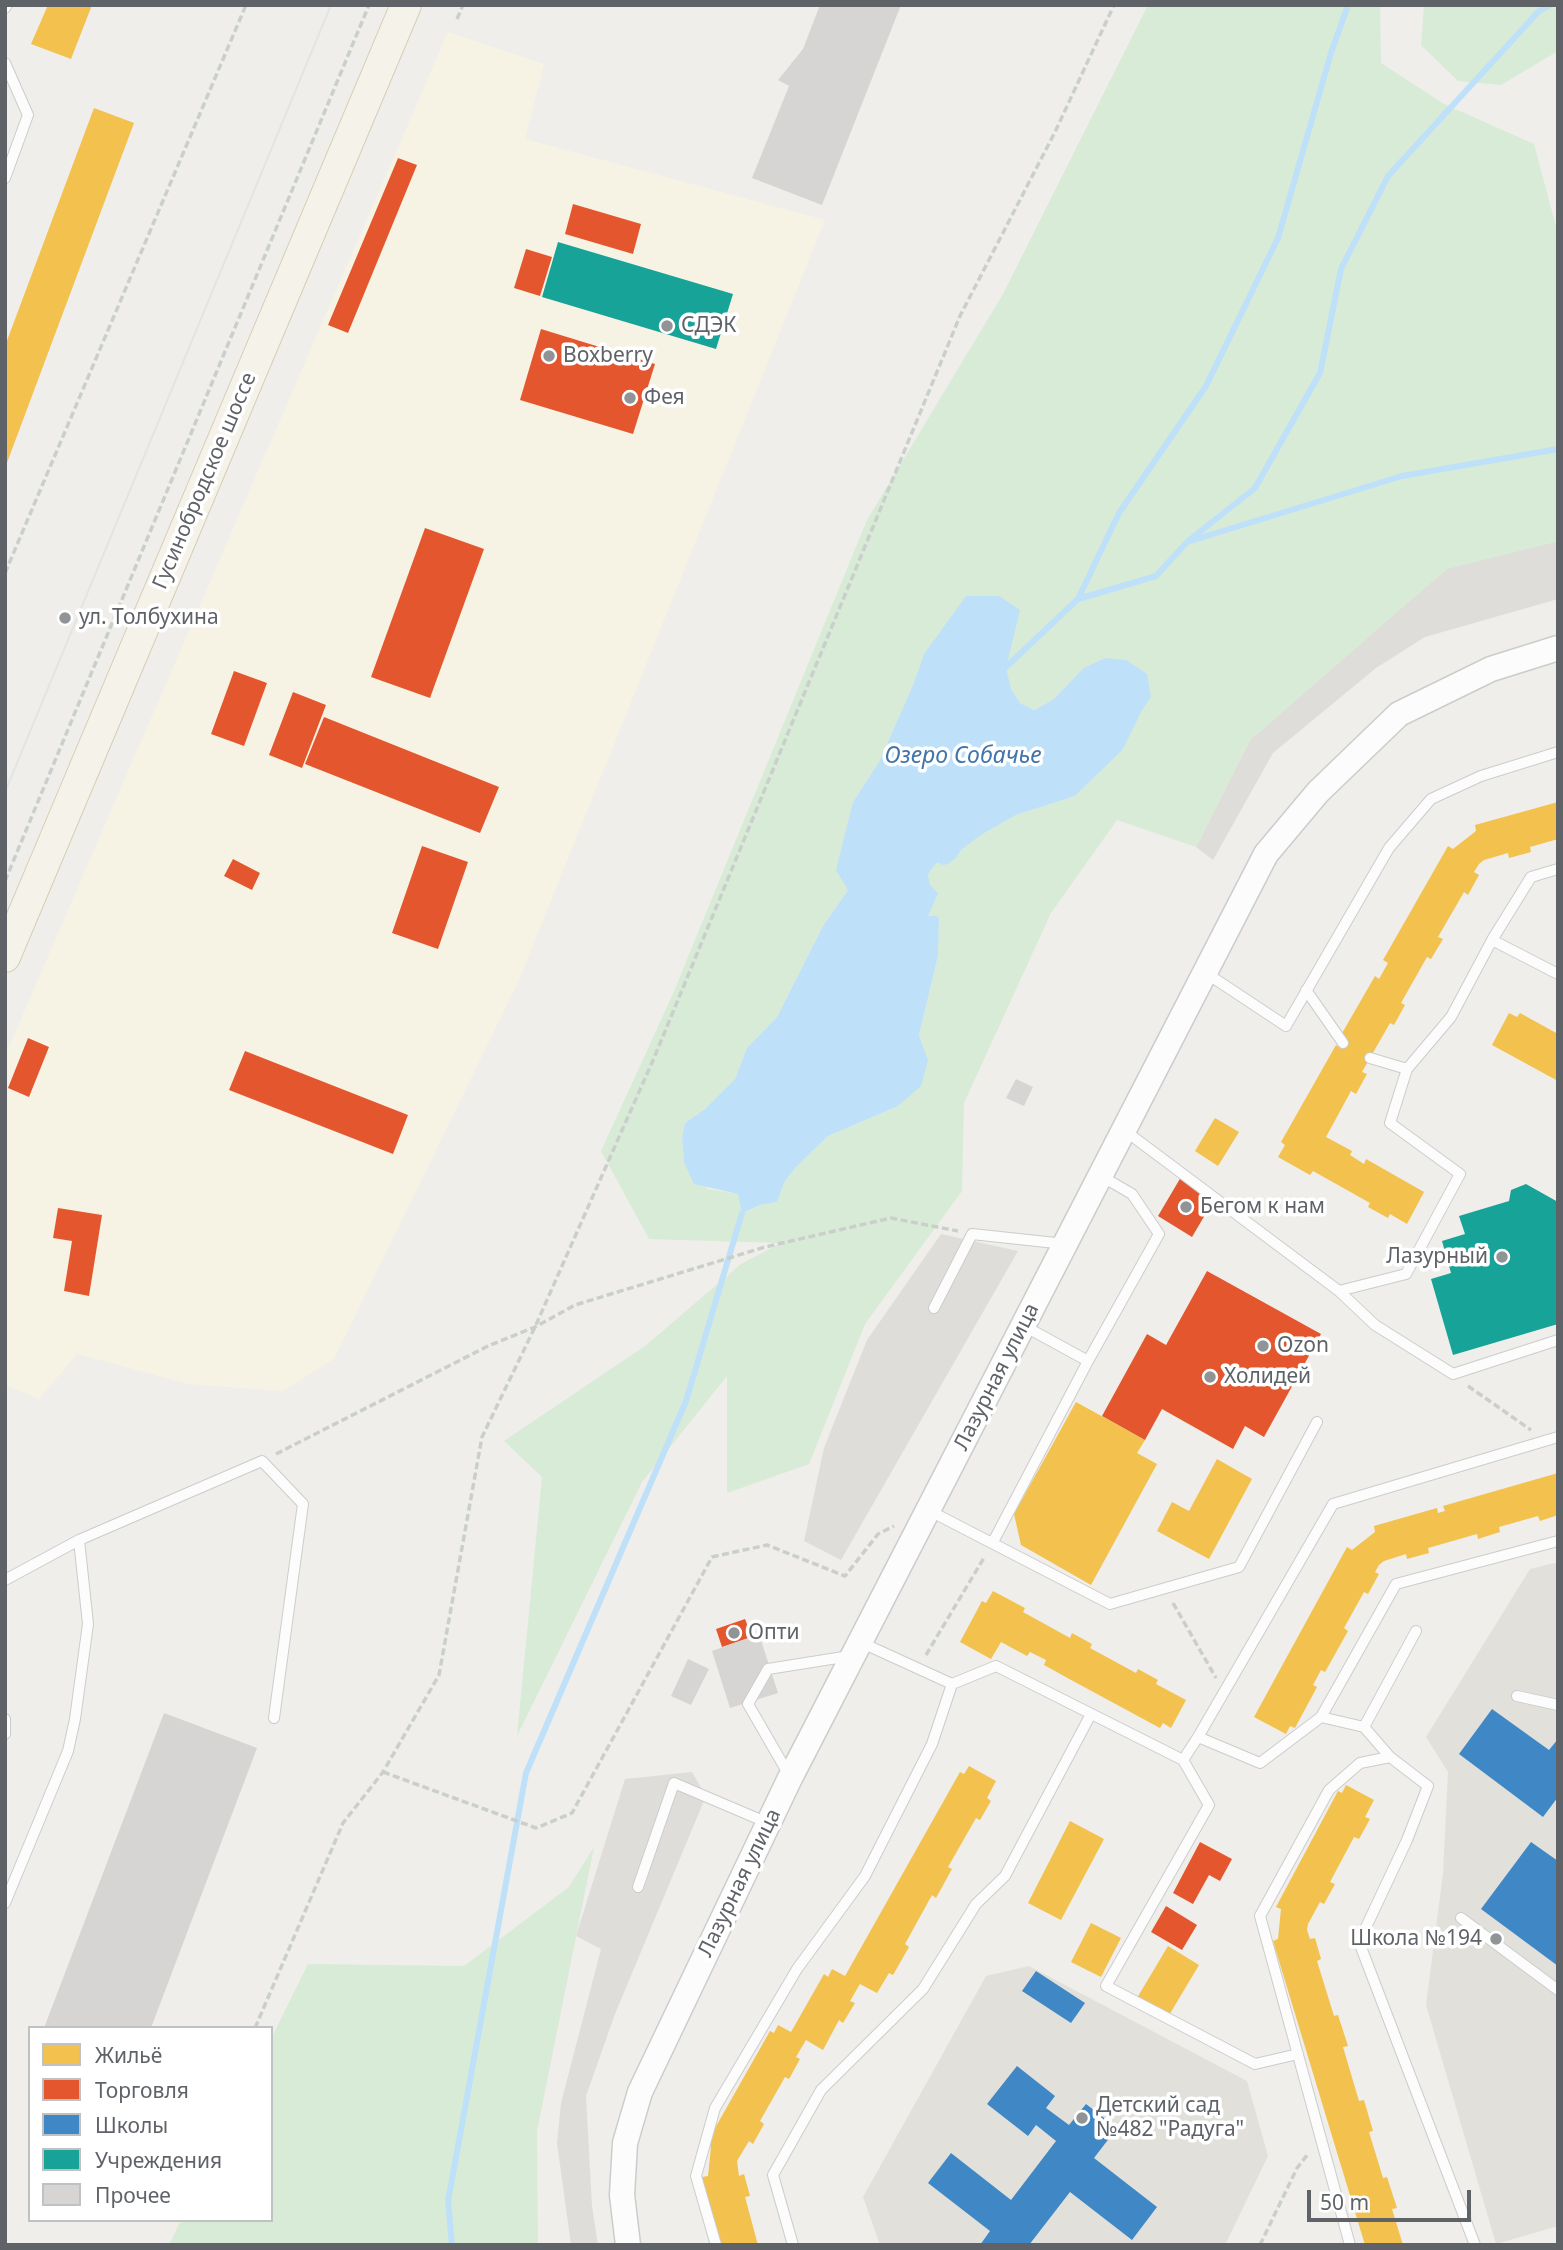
<!DOCTYPE html>
<html>
<head>
<meta charset="utf-8">
<style>
  body { margin:0 }
  #map { position:relative; width:1563px; height:2250px; overflow:hidden; background:#efeeea; font-family:"Noto Sans",sans-serif }
  canvas { display:block }
  .frame { position:absolute; inset:0; border:7px solid #5f6368; pointer-events:none }
  .legend { position:absolute; left:28px; top:2026px; width:245px; height:196px; box-sizing:border-box; background:#fff; border:2px solid #bfc1c3; margin:0; padding:9px 12px; list-style:none; font-size:21px; color:#5f6368 }
  .legend li { display:flex; align-items:center; gap:14px; height:35px }
  .legend b { width:35px; border:2px solid #bfc1c3 }
  .scale { position:absolute; left:1307px; top:2190px; width:164px; height:32px; box-sizing:border-box; border:4px solid #5f6368; border-top:0; padding-left:9px; font-size:21px; line-height:24px; white-space:nowrap; color:#5f6368; -webkit-text-stroke:5px #fff; paint-order:stroke }
</style>
</head>
<body>
<div id="map">
<canvas width="1563" height="2250"></canvas>
<div class="frame"></div>
<ul class="legend">
<li><b style="height:19px;background:#f2c14e"></b>Жильё</li>
<li><b style="height:19px;background:#e4572e"></b>Торговля</li>
<li><b style="height:19px;background:#3f88c5"></b>Школы</li>
<li><b style="height:19px;background:#17a398"></b>Учреждения</li>
<li><b style="height:19px;background:#d6d5d3"></b>Прочее</li>
</ul>
<div class="scale">50 m</div>
</div>
<script>
const context = document.querySelector('canvas').getContext('2d');
context.lineJoin = 'round';
function paint(path, color) {
  context.fillStyle = color;
  context.fill(path, 'evenodd');
}
function toPath(rows) {
  const path = new Path2D();
  for (const r of rows) {
    path.moveTo(r[0], r[1]);
    for (let i = 2; i < r.length; i += 2) path.lineTo(r[i], r[i + 1]);
  }
  return path;
}
function stroke(path, color, width, dash) {
  context.strokeStyle = color;
  context.lineWidth = width;
  context.lineCap = dash ? 'butt' : 'round';
  context.setLineDash(dash || []);
  context.stroke(path);
}
function write(font, color, halo, rows, align = 'center') {
  context.font = font + ' "Noto Sans",sans-serif';
  context.lineWidth = 7;
  context.setLineDash([]);
  context.textBaseline = 'middle';
  context.strokeStyle = halo;
  context.fillStyle = color;
  for (const [text, x, y, turn = 0] of rows) {
    context.save();
    context.translate(x, y);
    context.rotate((+turn || 0) * Math.PI / 180);
    context.textAlign = isNaN(turn) ? turn : align;
    if (halo) context.strokeText(text, 0, 0);
    context.fillText(text, 0, 0);
    context.restore();
  }
}
paint(toPath([
  [448,32,544,64,525,139,825,220,519,980,334,1359,283,1391,189,1384,77,1354,39,1399,5,1385,5,1056]
]), '#f7f3e4');
paint(toPath([
  [1558,541,1558,599,1425,637,1376,668,1273,753,1213,860,1196,847,1250,740,1447,568],
  [941,1234,1018,1251,841,1560,804,1541,824,1448,867,1340],
  [692,1772,706,1796,615,2014,586,2096,592,2206,598,2245,571,2245,557,2143,561,2103,601,1949,576,1936,625,1779]
]), '#dfddda');
paint(toPath([
  [1558,1562,1558,2226,1496,2244,1426,2005,1443,1873,1448,1772,1426,1737,1530,1569],
  [1029,1966,1247,2081,1268,2156,1225,2245,880,2245,863,2197,986,1976]
]), '#e2e0da');
paint(toPath([
  [1148,5,1380,5,1381,63,1444,104,1534,144,1558,234,1558,541,1447,569,1250,740,1196,847,1117,820,1051,913,964,1103,962,1191,865,1324,809,1464,727,1493,727,1376,642,1482,517,1736,542,1477,504,1441,645,1346,741,1264,781,1243,649,1239,601,1151,672,996,867,520,1003,294],
  [924,654,1011,689,1020,703,1033,710,1054,699,1070,683,1151,697,1097,774,1075,796,1016,815,981,835,961,850,956,858,938,861,928,874,930,885,928,917,939,920,938,956,919,1035,928,1060,898,1106,828,1136,796,1167,785,1181,777,1202,760,1205,742,1213,739,1194,708,1189,684,1162,682,1137,685,1123,705,1109,735,1079,747,1048,777,1017,823,926,848,890,853,802,879,762,913,685],
  [1424,5,1558,5,1558,51,1501,85,1458,81,1421,45],
  [594,1847,537,2131,538,2245,169,2245,181,2220,271,2220,271,2039,308,1964,464,1966,569,1887]
]), '#d8ebd6');
paint(toPath([
  [966,596,999,596,1020,610,1006,668,1011,689,1020,703,1034,710,1054,699,1084,668,1105,658,1126,660,1147,674,1151,697,1141,712,1123,749,1075,796,1016,815,981,835,961,850,956,858,948,864,943,865,938,862,935,865,928,874,930,885,938,893,928,916,937,916,939,920,938,956,919,1035,928,1060,921,1086,898,1106,828,1136,796,1167,785,1181,777,1202,760,1205,742,1213,738,1194,694,1184,684,1162,682,1137,685,1123,705,1109,735,1079,747,1048,777,1017,823,926,848,890,836,870,853,802,879,762,913,685,924,654]
]), '#bfe0f9');
paint(toPath([
  [48,5,92,5,71,59,31,44],
  [94,108,134,123,5,468,5,346],
  [1558,802,1558,839,1530,847,1531,852,1509,858,1508,853,1484,860,1479,864,1474,872,1479,875,1468,895,1464,892,1438,937,1443,939,1431,959,1427,957,1401,1003,1405,1005,1394,1025,1390,1023,1362,1072,1367,1074,1356,1094,1351,1091,1326,1137,1352,1151,1350,1155,1364,1164,1366,1159,1424,1192,1407,1224,1390,1214,1388,1218,1368,1207,1370,1203,1313,1171,1310,1175,1278,1157,1285,1145,1281,1142,1336,1045,1340,1048,1343,1043,1346,1037,1341,1035,1375,976,1379,979,1388,963,1383,960,1448,846,1453,849,1476,831,1475,825],
  [1509,1013,1517,1017,1520,1013,1558,1034,1558,1081,1492,1045],
  [1215,1118,1239,1132,1218,1166,1195,1151],
  [1076,1402,1145,1440,1137,1453,1157,1464,1091,1585,1021,1545,1014,1514],
  [1217,1459,1252,1479,1209,1559,1157,1531,1172,1502,1189,1511],
  [1558,1473,1558,1515,1540,1521,1538,1516,1499,1527,1500,1532,1478,1539,1477,1534,1428,1548,1429,1553,1407,1559,1406,1554,1384,1561,1379,1565,1375,1572,1379,1574,1368,1594,1364,1592,1344,1628,1348,1631,1325,1672,1321,1670,1313,1685,1317,1687,1295,1728,1290,1726,1286,1734,1254,1717,1347,1547,1352,1550,1375,1532,1374,1526,1437,1508,1438,1513,1445,1511,1443,1506],
  [993,1591,1025,1608,1023,1612,1070,1638,1072,1633,1092,1644,1090,1648,1136,1673,1138,1669,1158,1680,1156,1684,1186,1700,1171,1728,1163,1723,1160,1728,1073,1681,1044,1665,1046,1660,1030,1652,1027,1656,1001,1642,991,1659,960,1642,982,1601,986,1603],
  [969,1766,996,1781,987,1798,991,1801,980,1820,976,1818,948,1867,952,1869,936,1898,932,1895,905,1944,909,1947,893,1975,889,1973,877,1993,860,1984,850,2001,855,2003,843,2023,839,2020,823,2050,806,2040,796,2057,800,2059,789,2079,785,2077,760,2121,764,2124,753,2144,749,2141,737,2161,739,2176,744,2174,750,2196,745,2197,758,2245,721,2245,702,2177,708,2176,711,2147,706,2144,770,2031,774,2033,778,2025,791,2032,824,1974,828,1977,832,1969,845,1976,960,1772,964,1774],
  [1346,1785,1374,1800,1365,1817,1370,1819,1359,1839,1354,1837,1330,1882,1335,1884,1324,1904,1320,1902,1308,1924,1307,1930,1310,1939,1315,1938,1321,1959,1317,1961,1334,2016,1338,2015,1348,2046,1343,2047,1359,2101,1364,2100,1373,2131,1369,2132,1383,2178,1387,2177,1397,2208,1392,2209,1403,2245,1365,2245,1273,1941,1278,1939,1281,1909,1276,1907,1338,1791,1342,1793],
  [1070,1821,1104,1839,1061,1920,1028,1903],
  [1091,1923,1121,1938,1101,1977,1071,1962],
  [1168,1946,1199,1965,1168,2017,1137,1998]
]), '#f2c14e');
paint(toPath([
  [398,158,417,165,348,333,328,325],
  [573,204,641,224,633,254,565,234],
  [526,249,552,257,540,296,514,288],
  [541,329,655,364,633,434,520,400],
  [425,528,484,549,430,698,371,677],
  [234,671,267,683,244,746,211,734],
  [293,692,326,705,302,768,269,755],
  [324,717,499,787,480,833,305,764],
  [422,846,468,862,438,949,392,933],
  [233,859,260,873,252,890,224,876],
  [28,1038,49,1047,29,1097,8,1088],
  [245,1051,408,1115,393,1154,229,1090],
  [1181,1177,1215,1198,1192,1237,1158,1216],
  [58,1208,102,1215,89,1296,64,1291,72,1241,53,1238],
  [1207,1271,1321,1334,1264,1437,1245,1426,1233,1449,1162,1409,1145,1440,1102,1416,1147,1334,1166,1345],
  [745,1619,752,1637,722,1647,716,1629],
  [1200,1842,1232,1859,1220,1881,1209,1875,1193,1904,1173,1893],
  [1166,1906,1197,1925,1182,1950,1151,1932]
]), '#e4572e');
paint(toPath([
  [1492,1709,1549,1750,1558,1739,1558,1797,1543,1817,1459,1754],
  [1531,1842,1558,1861,1558,1966,1481,1909],
  [1036,1971,1085,2003,1071,2023,1022,1991],
  [1017,2066,1055,2096,1046,2108,1069,2125,1086,2104,1117,2128,1094,2158,1157,2207,1132,2240,1070,2192,1029,2245,980,2245,990,2231,928,2183,951,2153,1011,2200,1056,2141,1036,2125,1028,2136,987,2104]
]), '#3f88c5');
paint(toPath([
  [558,242,733,294,716,349,542,297],
  [1526,1184,1558,1202,1558,1324,1453,1355,1431,1279,1451,1273,1442,1241,1465,1234,1459,1216,1509,1201,1511,1190]
]), '#17a398');
stroke(toPath([
  [1187,542,1255,488,1320,373,1341,269,1388,176,1539,11,1550,5],
  [1078,599,1119,513,1206,386,1278,238,1331,53,1348,5],
  [1006,667,1078,599,1156,576,1187,542,1402,476,1558,449],
  [452,2245,448,2201,526,1773,686,1401,742,1213]
]), '#bfe0f9', 6);
paint(toPath([
  [820,5,901,5,822,205,752,178,789,86,778,80,803,49],
  [1016,1079,1033,1087,1024,1106,1006,1098],
  [759,1634,778,1693,730,1708,712,1651],
  [688,1659,709,1669,691,1705,671,1696],
  [164,1713,257,1748,151,2028,44,2028]
]), '#d6d5d3');
const service = toPath([
  [5,8,7,5],
  [5,63,28,115,5,178],
  [1492,940,1558,974],
  [1206,973,1286,1026,1389,848,1431,799,1481,776,1558,752],
  [1306,990,1343,1043],
  [1370,1058,1407,1069],
  [1124,1130,1339,1291,1375,1325,1453,1374,1558,1340],
  [1339,1291,1406,1274,1460,1174,1390,1123,1407,1069,1451,1017,1492,940,1531,877,1558,869],
  [934,1308,972,1234,1065,1244],
  [1088,1361,1159,1234,1132,1194,1101,1176],
  [928,1510,1110,1604,1239,1567,1317,1422],
  [993,1542,1088,1361,1024,1326],
  [5,1580,79,1540,262,1461,303,1504,274,1718],
  [952,1684,996,1666,1183,1760,1209,1805,1106,1986,1255,2064,1298,2054],
  [1517,1696,1558,1705],
  [1321,1717,1364,1727,1390,1757],
  [5,1719,5,1734],
  [1364,1727,1416,1631],
  [1198,1737,1333,1504,1558,1437],
  [1183,1760,1198,1737,1260,1763,1321,1717,1396,1584,1558,1541],
  [789,1775,748,1704,768,1669,850,1656],
  [638,1887,674,1783,768,1823],
  [5,1903,68,1751,75,1719,88,1624,79,1540],
  [1461,1918,1558,1990],
  [716,2245,696,2176,715,2108,797,1969,865,1876,932,1744,952,1684,860,1642],
  [793,2245,773,2175,821,2090,923,1989,976,1904,1005,1876,1091,1714],
  [1350,2245,1260,1916,1329,1790,1360,1763,1390,1757,1428,1786,1407,1840,1359,1942,1475,2245]
]);
const tertiary = toPath([
  [628,2245,622,2195,625,2143,640,2092,790,1778,1266,854,1318,792,1399,714,1491,669,1558,648]
]);
const primary = toPath([
  [5,957,406,5]
]);
stroke(service, '#cbcccc', 12);
stroke(tertiary, '#cbcccc', 27);
stroke(primary, '#d7ceb8', 32);
stroke(toPath([
  [457,19,463,5],
  [5,573,246,5],
  [5,881,369,5],
  [1468,1386,1531,1430],
  [276,1454,488,1346,535,1327,575,1305,765,1247,891,1218,958,1231],
  [1173,1603,1216,1678],
  [926,1655,985,1556],
  [383,1772,536,1828,572,1813,712,1557,767,1545,845,1576,878,1534,894,1526],
  [255,2028,343,1823,383,1772,439,1675,482,1437,535,1327,654,1058,960,316,1055,132,1114,5],
  [1260,2245,1297,2168,1308,2154]
]), '#cacfcc', 3.5, [7, 3.5]);
stroke(service, '#fdfcfc', 10);
stroke(tertiary, '#fdfcfc', 24);
stroke(primary, '#f4f2e9', 30);
stroke(toPath([
  [5,792,331,5]
]), '#e4e4e4', 2);
for (const [x, y, r, color] of [
  [667,326,7,"#919496"],
  [549,356,7,"#919496"],
  [630,398,7,"#919496"],
  [65,618,7,"#919496"],
  [1186,1207,7,"#919496"],
  [1502,1257,7,"#919496"],
  [1263,1346,7,"#919496"],
  [1210,1377,7,"#919496"],
  [734,1633,7,"#919496"],
  [1496,1939,7,"#919496"],
  [1082,2118,7,"#919496"]
]) {
  const dot = new Path2D();
  dot.arc(x, y, r, 0, 2 * Math.PI);
  context.fillStyle = color;
  context.fill(dot);
  stroke(dot, '#fff', 2.5);
}
write('21px', '#5f6368', '#fff', [
  ["СДЭК",681,326],
  ["Boxberry",563,356],
  ["Фея",644,398],
  ["ул. Толбухина",79,618],
  ["Бегом к нам",1200,1207],
  ["Лазурный",1488,1257,"right"],
  ["Ozon",1277,1346],
  ["Холидей",1224,1377],
  ["Опти",748,1633],
  ["Школа №194",1482,1939,"right"],
  ["Детский сад",1096,2106],
  ["№482 \"Радуга\"",1096,2130]
], 'left');
write('21px', '#5f6368', '#fff', [
  ["Гусинобродское шоссе",205,481,-67],
  ["Лазурная улица",997,1377,-63],
  ["Лазурная улица",740,1883,-64]
]);
write('italic 23px', '#4174aa', '#fff', [
  ["Озеро Собачье",963,756]
]);
</script>
</body>
</html>
